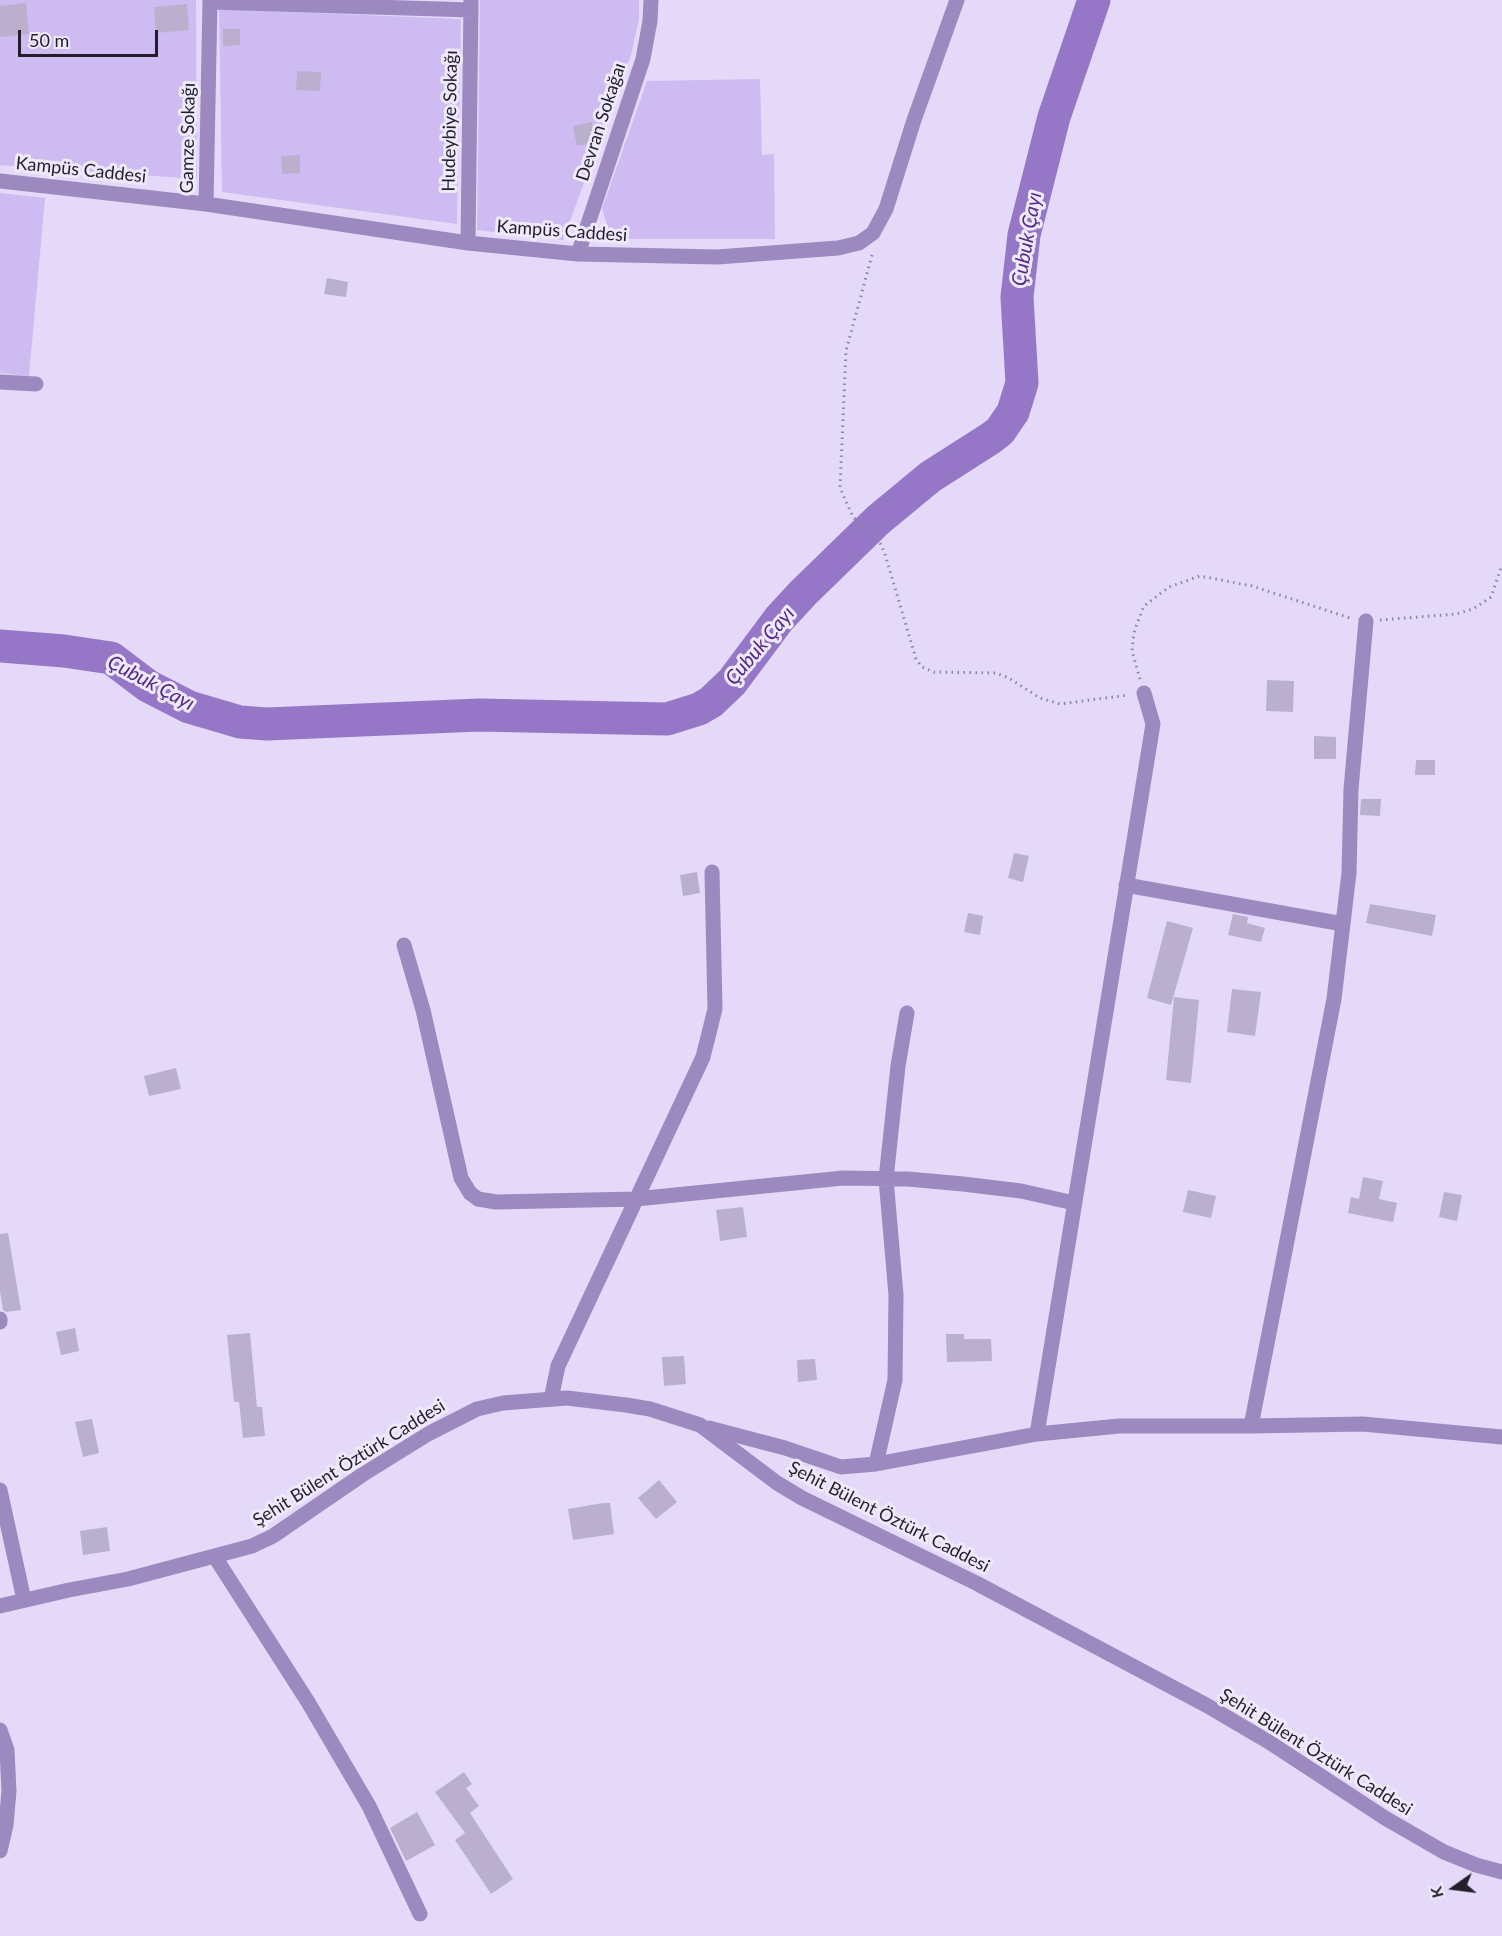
<!DOCTYPE html>
<html>
<head>
<meta charset="utf-8">
<style>
  body { margin:0 }
  #map { position:relative; width:1502px; height:1936px; overflow:hidden; background:#e4d9f9; font-family:Lato,sans-serif }
  canvas { display:block }
  .north { position:absolute; left:1424px; top:1858px; width:60px; height:60px; -webkit-text-stroke:4px #efe9fc; paint-order:stroke; rotate:256deg; font-size:16px; font-weight:700; line-height:24px; text-align:center; color:#221e2a }
  .north::after { content:''; display:block; margin:auto; width:21px; height:27px; background:#221e2a; clip-path:polygon(50% 0,100% 100%,50% 72%,0 100%) }
  .scale { position:absolute; left:18px; top:30px; width:140px; height:27px; box-sizing:border-box; border:3px solid #221e2a; border-top:0; padding-left:8px; font-size:18px; line-height:21px; white-space:nowrap; color:#221e2a; -webkit-text-stroke:4px #efe9fc; paint-order:stroke }
</style>
</head>
<body>
<div id="map">
<canvas width="1502" height="1936"></canvas>
<div class="north">K</div>
<div class="scale">50 m</div>
</div>
<script>
const context = document.querySelector('canvas').getContext('2d');
context.lineJoin = 'round';
function paint(path, color) {
  context.fillStyle = color;
  context.fill(path, 'evenodd');
}
function toPath(rows) {
  const path = new Path2D();
  for (const r of rows) {
    path.moveTo(r[0], r[1]);
    for (let i = 2; i < r.length; i += 2) path.lineTo(r[i], r[i + 1]);
  }
  return path;
}
function stroke(path, color, width, dash) {
  context.strokeStyle = color;
  context.lineWidth = width;
  context.lineCap = dash ? 'butt' : 'round';
  context.setLineDash(dash || []);
  context.stroke(path);
}
function write(font, color, halo, rows, align = 'center') {
  context.font = font + ' Lato,sans-serif';
  context.lineWidth = 6;
  context.setLineDash([]);
  context.textBaseline = 'middle';
  context.strokeStyle = halo;
  context.fillStyle = color;
  for (const [text, x, y, turn = 0] of rows) {
    context.save();
    context.translate(x, y);
    context.rotate((+turn || 0) * Math.PI / 180);
    context.textAlign = isNaN(turn) ? turn : align;
    if (halo) context.strokeText(text, 0, 0);
    context.fillText(text, 0, 0);
    context.restore();
  }
}
paint(toPath([
  [0,0,196,0,197,179,0,165],
  [480,0,639,0,639,19,631,55,563,240,477,230],
  [219,9,461,19,457,224,222,192],
  [760,79,762,155,774,154,775,239,612,239,602,209,647,81],
  [0,193,45,198,29,376,0,373]
]), '#cebbf2');
stroke(toPath([
  [0,646,64,651,111,658,148,686,189,707,240,722,267,724,479,715,667,719,699,709,711,702,732,682,779,619,803,593,878,520,930,477,991,438,1000,431,1013,412,1022,383,1017,297,1024,235,1054,117,1094,0]
]), '#9677c7', 33);
paint(toPath([
  [26,3,29,34,0,37,0,6],
  [187,4,189,30,156,33,154,7],
  [223,29,240,29,240,45,223,46],
  [297,71,321,72,320,91,296,90],
  [592,122,596,142,577,146,573,126],
  [300,155,300,173,282,174,281,156],
  [327,278,348,282,346,297,324,294],
  [1267,680,1294,681,1293,712,1266,711],
  [1314,736,1336,737,1336,759,1314,759],
  [1416,760,1435,760,1435,775,1415,775],
  [1361,799,1381,799,1380,816,1360,815],
  [1014,853,1029,856,1023,882,1008,878],
  [697,872,700,893,683,896,680,875],
  [1370,904,1436,915,1432,936,1366,923],
  [968,913,983,916,980,935,964,932],
  [1233,914,1248,917,1247,923,1265,928,1261,942,1228,935],
  [1167,921,1193,928,1171,1005,1147,998],
  [1232,989,1261,992,1255,1036,1227,1032],
  [1174,997,1199,1000,1191,1083,1166,1080],
  [176,1068,181,1089,149,1096,144,1076],
  [1363,1177,1383,1181,1379,1199,1397,1203,1393,1222,1348,1213,1351,1197,1359,1199],
  [1188,1190,1216,1196,1211,1218,1183,1212],
  [1444,1192,1462,1195,1457,1221,1439,1217],
  [743,1207,747,1237,720,1241,716,1210],
  [8,1233,21,1310,6,1312,3,1310,0,1291,0,1234],
  [75,1328,79,1351,61,1355,56,1332],
  [250,1333,257,1407,262,1407,265,1436,243,1438,239,1402,234,1402,227,1335],
  [946,1334,964,1334,964,1339,991,1339,992,1361,947,1362],
  [684,1356,686,1384,664,1386,662,1357],
  [815,1359,817,1380,798,1382,797,1360],
  [92,1419,99,1453,83,1457,75,1422],
  [659,1480,677,1502,656,1519,638,1498],
  [603,1503,610,1503,614,1534,573,1540,568,1509],
  [107,1527,110,1551,83,1555,80,1531],
  [464,1772,472,1784,466,1788,479,1806,470,1813,513,1879,491,1894,455,1840,465,1833,435,1792],
  [417,1812,435,1845,406,1861,390,1828]
]), '#bab0ce');
stroke(toPath([
  [872,255,846,351,840,488,853,517,880,543,885,554,916,659,922,667,934,672,996,673,1009,678,1040,698,1060,704,1128,695],
  [1380,620,1456,614,1473,609,1491,597,1502,565],
  [1140,679,1132,651,1133,640,1135,629,1144,606,1169,587,1200,576,1252,586,1350,618]
]), '#8c849b', 3, [1.5, 4.5]);
stroke(toPath([
  [211,2,471,10],
  [0,181,206,204,468,243,578,254,717,257,838,248,859,243,873,233,886,209,914,120,957,0],
  [206,204,210,0],
  [468,243,471,0],
  [578,254,643,59,650,21,651,0],
  [0,382,36,384],
  [1126,885,1343,924],
  [404,945,423,1010,461,1178,470,1193,478,1199,496,1202,636,1199,843,1178,908,1179,963,1184,1021,1191,1074,1203],
  [0,1319,0,1322],
  [551,1399,558,1366,703,1057,715,1009,712,872],
  [1251,1426,1334,999,1349,873,1351,789,1366,621],
  [709,1428,785,1448,841,1467,876,1464,1037,1434,1119,1426,1251,1426,1363,1424,1502,1437],
  [1037,1434,1153,724,1144,693],
  [876,1464,895,1380,896,1295,886,1179,898,1066,907,1013],
  [0,1490,24,1600],
  [215,1557,308,1702,369,1806,420,1914],
  [0,1606,69,1590,128,1579,252,1546,273,1536,362,1475,428,1434,477,1409,503,1403,567,1398,626,1405,650,1409,700,1425,777,1483,802,1498,976,1583,1206,1705,1269,1742,1385,1818,1444,1852,1476,1865,1502,1872],
  [0,1730,7,1750,9,1791,6,1825,0,1851]
]), '#9c89bf', 15);
write('18px', '#221e2a', '#efe9fc', [
  ["Hudeybiye Sokağı",450,121,-89],
  ["Devran Sokağaı",601,122,-72],
  ["Gamze Sokağı",188,138,-89],
  ["Kampüs Caddesi",81,170,6],
  ["Kampüs Caddesi",562,231,4],
  ["Şehit Bülent Öztürk Caddesi",349,1463,-32],
  ["Şehit Bülent Öztürk Caddesi",889,1517,27],
  ["Şehit Bülent Öztürk Caddesi",1316,1752,32]
]);
write('italic 20px', '#552988', '#efe9fc', [
  ["Çubuk Çayı",1027,239,-80],
  ["Çubuk Çayı",760,646,-50],
  ["Çubuk Çayı",151,683,28]
]);
</script>
</body>
</html>
